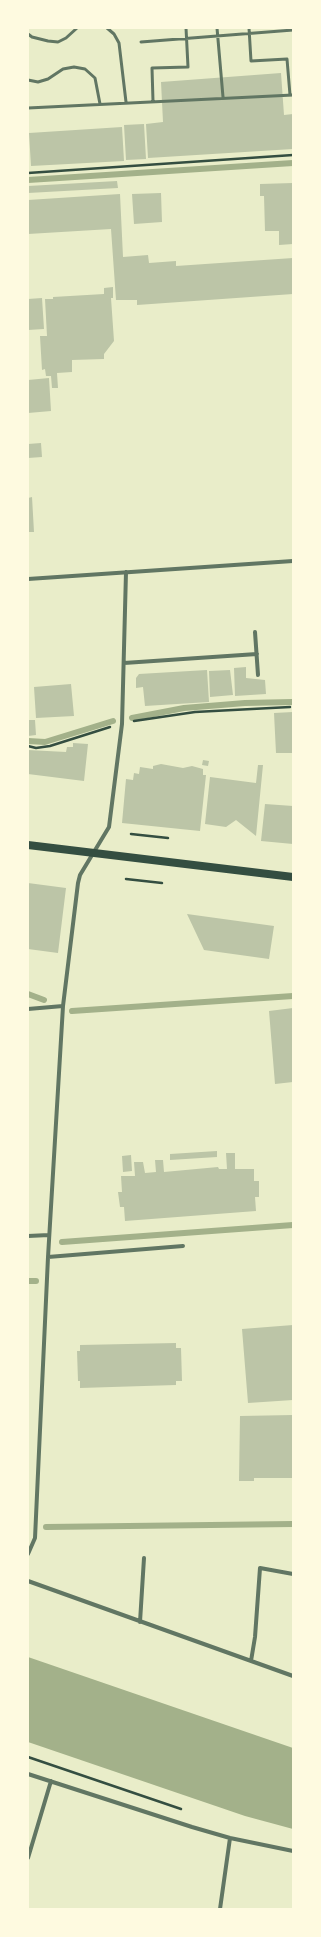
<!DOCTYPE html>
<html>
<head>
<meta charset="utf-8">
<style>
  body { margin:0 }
  #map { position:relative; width:321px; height:1937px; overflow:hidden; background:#e9edc9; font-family:"Playfair Display",serif }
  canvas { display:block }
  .frame { position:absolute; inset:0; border:29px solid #fefae0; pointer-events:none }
</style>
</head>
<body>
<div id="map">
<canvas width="321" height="1937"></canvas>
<div class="frame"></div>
</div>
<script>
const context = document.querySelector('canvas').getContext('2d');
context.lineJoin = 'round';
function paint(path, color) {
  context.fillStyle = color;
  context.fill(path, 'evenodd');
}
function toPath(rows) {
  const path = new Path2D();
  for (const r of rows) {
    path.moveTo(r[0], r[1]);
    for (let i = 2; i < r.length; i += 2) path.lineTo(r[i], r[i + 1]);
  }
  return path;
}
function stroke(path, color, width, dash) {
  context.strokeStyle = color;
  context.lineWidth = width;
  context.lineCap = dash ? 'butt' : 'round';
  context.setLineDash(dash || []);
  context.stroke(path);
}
paint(toPath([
  [28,1657,293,1748,293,1829,245,1816,28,1742]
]), '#a3b18a');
stroke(toPath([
  [28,180,293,163],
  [132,718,184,708,245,703,293,702],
  [28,741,45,742,113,721],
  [28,994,44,1000],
  [72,1011,293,996],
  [62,1242,293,1225],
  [28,1281,36,1281],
  [46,1527,293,1524]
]), '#a3b18a', 6);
paint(toPath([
  [281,73,284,115,293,114,293,149,148,158,146,124,163,122,161,82],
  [144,124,146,159,126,160,124,125],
  [122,127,124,161,31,166,29,133],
  [117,181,118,188,28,193,28,186],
  [293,183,293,244,279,245,279,231,265,231,264,196,260,196,260,184],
  [161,193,162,222,134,224,132,194],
  [120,194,123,257,148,255,149,263,176,261,176,266,293,258,293,294,137,305,137,300,116,300,111,229,28,234,28,200],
  [113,287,113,298,111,298,114,341,104,354,104,359,72,360,72,372,57,373,58,388,52,388,51,376,46,376,45,369,42,370,40,336,47,336,45,299,53,299,53,297,104,294,104,288],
  [42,298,44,329,28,330,28,299],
  [49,378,51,411,28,413,28,380],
  [41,443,42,457,28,458,28,444],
  [32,497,34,532,28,532,28,498],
  [246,667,246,678,265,680,266,694,235,696,234,668],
  [207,670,209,702,145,706,143,687,136,688,136,678,139,674],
  [230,670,233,695,210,697,209,671],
  [71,684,74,716,36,718,34,687],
  [293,712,293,753,276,753,274,713],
  [28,720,35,720,36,735,28,736],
  [73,743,88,744,84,781,28,774,28,750,66,752,67,747,73,747],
  [203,760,209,761,208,766,202,765],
  [161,764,183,768,192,766,203,769,203,775,206,775,200,831,122,823,126,779,133,780,134,773,139,774,140,767,153,769,153,766],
  [258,765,263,765,256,836,236,820,226,827,205,824,210,777,256,783],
  [265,804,293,806,293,844,261,841],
  [28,883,66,888,58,953,28,949],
  [187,914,274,926,269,959,204,950],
  [293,1008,293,1082,275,1084,269,1011],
  [217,1151,217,1157,170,1160,170,1154],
  [226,1153,235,1153,235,1169,254,1169,254,1181,259,1181,259,1197,255,1197,256,1211,125,1221,124,1207,120,1207,118,1192,122,1192,121,1176,135,1176,134,1162,143,1162,145,1173,156,1172,155,1160,163,1160,164,1172,218,1167,219,1169,227,1169],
  [131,1155,132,1171,123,1172,122,1156],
  [293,1325,293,1400,248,1403,242,1329],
  [176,1343,176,1348,181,1348,182,1381,176,1381,176,1385,80,1388,80,1381,78,1381,77,1351,80,1351,80,1345],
  [293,1415,293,1478,254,1478,254,1481,239,1481,240,1416]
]), '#bcc5a7');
stroke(toPath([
  [28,173,293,155],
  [134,721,195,712,290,707],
  [28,746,36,748,50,746,110,727],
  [131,834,168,838],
  [126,879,162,883],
  [28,1757,181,1809]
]), '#344e41', 2.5);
stroke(toPath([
  [107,28,114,34,119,43,126,102],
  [217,28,223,97],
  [249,28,251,61,287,59,290,95],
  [28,34,32,37,48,41,58,42,66,38,77,28],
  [141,42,293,30],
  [28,80,38,82,48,79,63,69,74,67,85,69,95,78,100,104],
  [153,101,152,68,188,67,186,28],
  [28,108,293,95]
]), '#617663', 3);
stroke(toPath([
  [28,579,293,561],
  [255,632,258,675],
  [124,663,257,654],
  [28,1009,63,1006],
  [28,1236,49,1235],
  [48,1257,183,1246],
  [28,1554,35,1538,48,1257,63,1006,78,883,80,875,109,827,122,724,126,572],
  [28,1581,293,1676],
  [140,1622,144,1558],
  [251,1661,255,1637,260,1568,293,1574],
  [28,1774,192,1827,230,1838,293,1851],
  [28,1858,51,1781],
  [220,1909,230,1838]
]), '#617663', 4);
stroke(toPath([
  [28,845,293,877]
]), '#344e41', 8);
</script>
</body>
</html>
